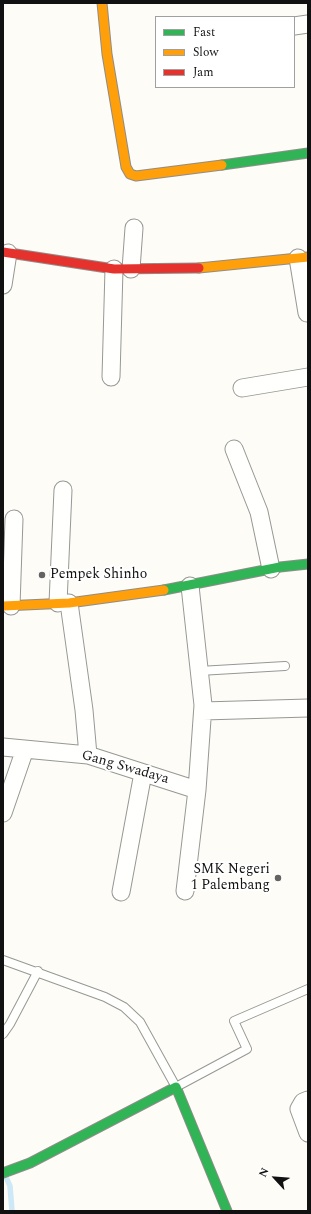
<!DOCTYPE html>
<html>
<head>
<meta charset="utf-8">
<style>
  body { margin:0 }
  #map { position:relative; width:311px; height:1214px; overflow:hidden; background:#fdfcf7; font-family:Spectral,serif }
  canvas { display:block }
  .frame { position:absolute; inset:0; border:4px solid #111; pointer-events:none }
  .legend { position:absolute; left:155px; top:16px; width:140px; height:72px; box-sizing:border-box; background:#fff; border:1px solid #a0a0a0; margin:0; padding:5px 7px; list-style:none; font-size:12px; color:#111 }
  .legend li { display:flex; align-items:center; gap:8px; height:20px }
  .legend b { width:20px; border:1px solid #a0a0a0 }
  .north { position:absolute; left:255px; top:1158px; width:40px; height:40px; -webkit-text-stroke:3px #fff; paint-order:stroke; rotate:296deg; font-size:11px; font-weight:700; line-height:16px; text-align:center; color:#111 }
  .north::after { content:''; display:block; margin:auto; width:14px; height:18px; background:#111; clip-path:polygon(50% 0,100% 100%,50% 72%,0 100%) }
</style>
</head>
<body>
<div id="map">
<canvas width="311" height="1214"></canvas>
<div class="frame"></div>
<ul class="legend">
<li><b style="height:5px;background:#30b455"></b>Fast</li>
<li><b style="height:5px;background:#ff9f0a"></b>Slow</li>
<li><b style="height:5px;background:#e5322d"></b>Jam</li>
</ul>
<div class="north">N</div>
</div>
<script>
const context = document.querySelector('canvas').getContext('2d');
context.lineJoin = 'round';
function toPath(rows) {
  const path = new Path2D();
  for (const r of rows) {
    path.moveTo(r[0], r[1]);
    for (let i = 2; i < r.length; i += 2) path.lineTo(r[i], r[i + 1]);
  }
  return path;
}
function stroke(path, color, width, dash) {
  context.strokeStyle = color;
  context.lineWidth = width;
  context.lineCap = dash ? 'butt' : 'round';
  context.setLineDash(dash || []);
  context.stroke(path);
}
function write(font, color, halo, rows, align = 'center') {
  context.font = font + ' Spectral,serif';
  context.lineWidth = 4;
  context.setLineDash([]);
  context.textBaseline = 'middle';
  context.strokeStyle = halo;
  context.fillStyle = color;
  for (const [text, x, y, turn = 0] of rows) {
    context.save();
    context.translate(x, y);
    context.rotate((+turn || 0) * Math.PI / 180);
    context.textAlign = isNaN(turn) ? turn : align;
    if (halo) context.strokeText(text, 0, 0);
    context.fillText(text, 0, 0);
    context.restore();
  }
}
stroke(toPath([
  [6,1177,10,1186,12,1211]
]), '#cde8f7', 5.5);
const lane = toPath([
  [199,671,285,666],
  [3,960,105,997,124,1007,140,1022,176,1087,247,1049,234,1021,308,989],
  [3,1034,10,1024,38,971]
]);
const street = toPath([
  [294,26,308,24],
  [298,258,307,313],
  [131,269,134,228],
  [3,285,8,253],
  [111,377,114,269],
  [242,388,308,377],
  [234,449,259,512,271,569],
  [58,603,63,490],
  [69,603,84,710,88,755],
  [11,606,14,519],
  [203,711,308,708],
  [3,747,88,755,197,790],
  [3,813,25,749],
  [185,891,197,790,203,705,190,586],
  [121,892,143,773],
  [308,1100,303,1102,299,1109,308,1133]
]);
const fast = toPath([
  [222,165,308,153],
  [164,590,280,567,308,564],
  [3,1173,30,1163,176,1087,227,1211]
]);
const slow = toPath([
  [102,3,107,54,126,167,130,174,136,176,222,165],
  [199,268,308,257],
  [3,606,69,603,164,590]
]);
const jam = toPath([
  [3,252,114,269,199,268]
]);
stroke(lane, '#979795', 10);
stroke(street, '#979795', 19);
stroke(fast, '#8e8d8b', 11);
stroke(slow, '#8e8d8b', 11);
stroke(jam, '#8e8d8b', 11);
stroke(lane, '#fffffe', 8);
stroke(street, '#fffffe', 17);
stroke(fast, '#30b455', 9);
stroke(slow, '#ff9f0a', 9);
stroke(jam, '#e5322d', 9);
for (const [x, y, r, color] of [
  [42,575,4,"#646362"],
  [278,878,4,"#646362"]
]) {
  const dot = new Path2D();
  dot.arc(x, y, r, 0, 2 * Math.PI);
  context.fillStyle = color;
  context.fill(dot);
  stroke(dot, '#fff', 1.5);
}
write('14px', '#111', '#fff', [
  ["Pempek Shinho",50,575],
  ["SMK Negeri",270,870,"right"],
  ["1 Palembang",270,886,"right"]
], 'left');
write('14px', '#111', '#fff', [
  ["Gang Swadaya",125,768,16]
]);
</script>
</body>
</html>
